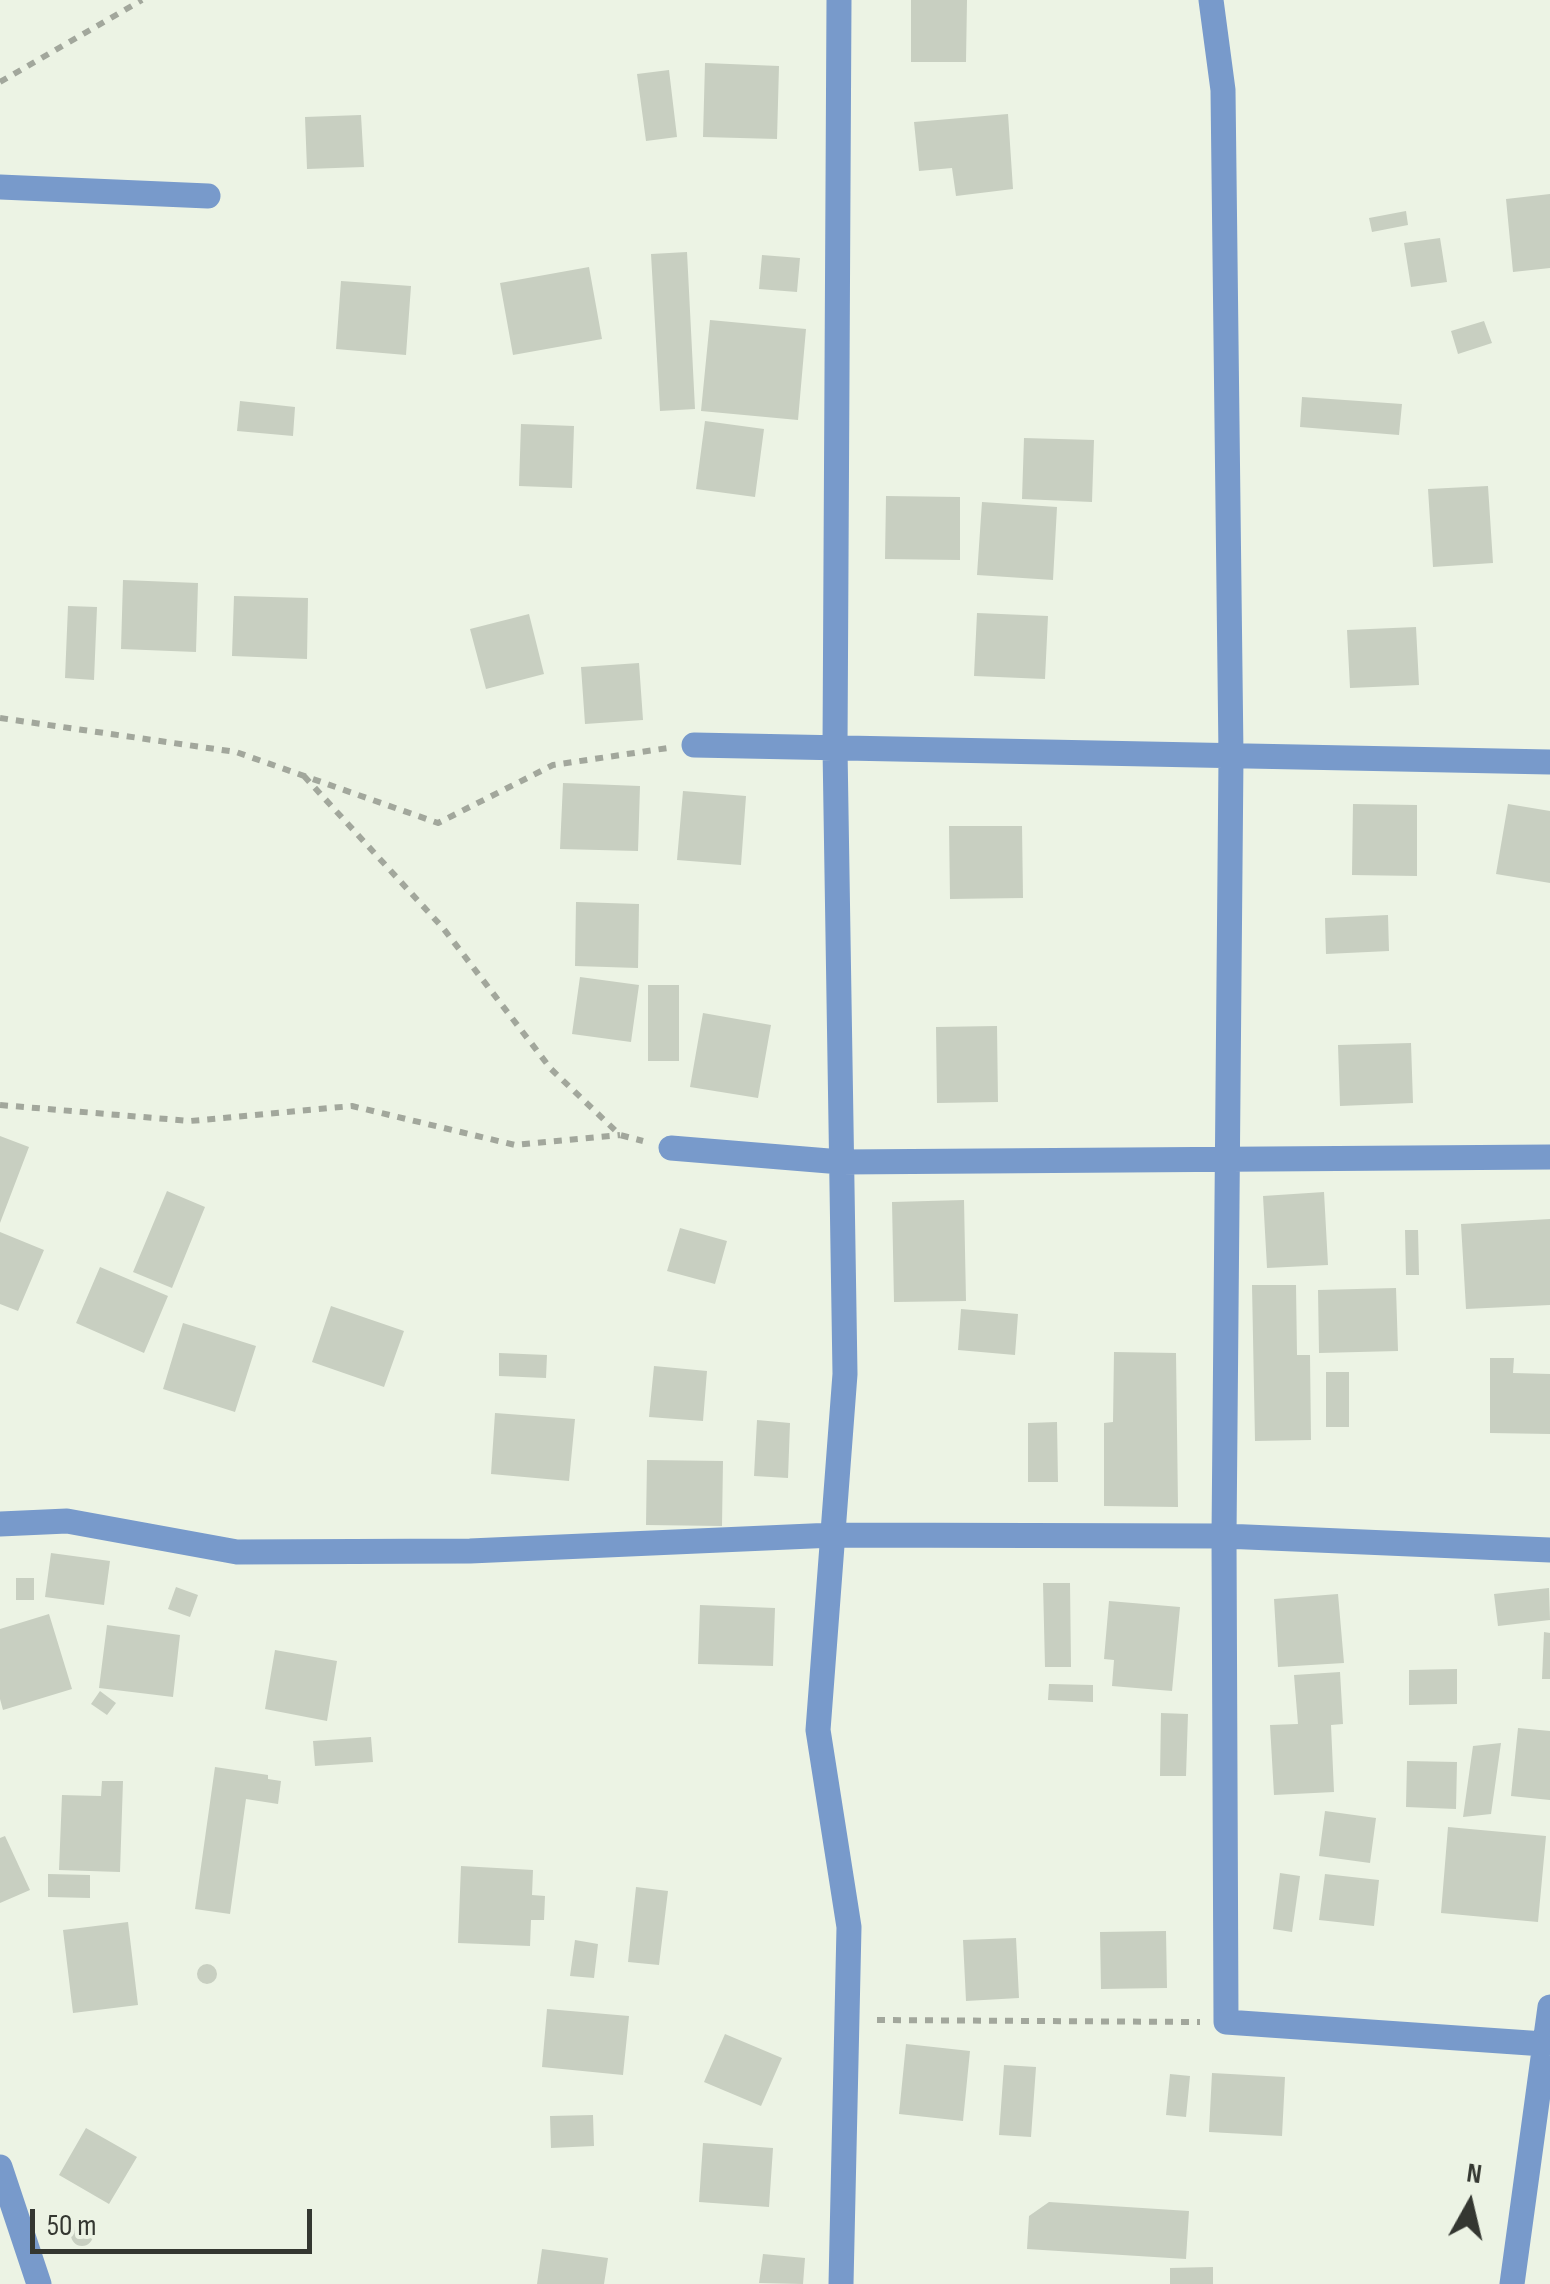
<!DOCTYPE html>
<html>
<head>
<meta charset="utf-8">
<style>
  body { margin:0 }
  #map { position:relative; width:1550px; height:2284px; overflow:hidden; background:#ecf3e4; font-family:"Sofia Sans Condensed",sans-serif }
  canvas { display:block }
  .north { position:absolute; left:1420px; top:2154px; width:100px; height:100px; -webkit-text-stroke:8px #ecf3e4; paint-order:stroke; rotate:8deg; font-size:28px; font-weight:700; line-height:40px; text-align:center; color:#343731 }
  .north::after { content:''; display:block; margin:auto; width:35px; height:45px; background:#343731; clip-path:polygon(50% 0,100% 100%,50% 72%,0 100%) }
  .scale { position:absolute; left:30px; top:2209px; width:282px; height:45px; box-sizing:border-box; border:5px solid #343731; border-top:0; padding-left:12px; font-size:30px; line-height:35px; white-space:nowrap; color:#343731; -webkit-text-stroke:8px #ecf3e4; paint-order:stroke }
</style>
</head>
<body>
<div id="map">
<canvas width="1550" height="2284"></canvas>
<div class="north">N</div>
<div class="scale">50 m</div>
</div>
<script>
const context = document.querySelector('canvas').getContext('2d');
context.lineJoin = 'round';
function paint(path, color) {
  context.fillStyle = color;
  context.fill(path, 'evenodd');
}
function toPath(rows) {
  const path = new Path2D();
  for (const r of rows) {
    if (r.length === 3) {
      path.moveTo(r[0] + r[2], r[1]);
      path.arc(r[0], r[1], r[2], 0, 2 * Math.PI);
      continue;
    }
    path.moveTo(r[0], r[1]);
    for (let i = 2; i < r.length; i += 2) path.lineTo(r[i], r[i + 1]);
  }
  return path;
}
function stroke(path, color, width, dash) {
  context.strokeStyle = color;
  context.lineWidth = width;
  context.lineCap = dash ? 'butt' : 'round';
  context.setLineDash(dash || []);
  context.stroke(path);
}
paint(toPath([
  [911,0,967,0,966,62,911,62],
  [705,63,779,66,777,139,703,137],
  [669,70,677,137,646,141,637,74],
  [1008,114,1013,189,956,196,952,168,919,171,914,122],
  [361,115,364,167,307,169,305,117],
  [1550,194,1550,268,1513,272,1506,199],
  [1406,211,1408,225,1372,232,1369,218],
  [1440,238,1447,282,1411,287,1404,243],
  [687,252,695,409,660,411,651,254],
  [762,255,800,258,797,292,759,289],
  [589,267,602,339,513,355,500,283],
  [341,281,411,286,406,355,336,349],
  [710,320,806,329,798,420,701,411],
  [1484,321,1492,343,1458,354,1451,331],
  [1302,397,1402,404,1399,435,1300,427],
  [240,401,295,407,293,436,237,431],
  [705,421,764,429,755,497,696,489],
  [521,424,574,426,572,488,519,486],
  [1024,438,1094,440,1092,502,1022,499],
  [1488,486,1493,563,1433,567,1428,489],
  [886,496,960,497,960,560,885,559],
  [982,502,1057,507,1053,580,977,575],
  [123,580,198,583,196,652,121,649],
  [234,596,308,598,307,659,232,656],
  [68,606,97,607,94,680,65,678],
  [977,613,1048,616,1045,679,974,676],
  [529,614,544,674,486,689,470,629],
  [1416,627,1419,685,1350,688,1347,630],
  [639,663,643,720,585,724,581,667],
  [563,783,640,786,638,851,560,849],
  [683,791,746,796,741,865,677,860],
  [1353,804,1417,805,1417,876,1352,875],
  [1508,804,1550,811,1550,883,1496,874],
  [949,826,1022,826,1023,898,950,899],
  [576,902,639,904,638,968,575,966],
  [1388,915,1389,951,1326,954,1325,918],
  [580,977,639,985,631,1042,572,1034],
  [648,985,679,985,679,1061,648,1061],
  [703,1013,771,1025,758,1098,690,1087],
  [997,1026,998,1102,937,1103,936,1027],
  [1411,1043,1413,1103,1340,1106,1338,1045],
  [0,1136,29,1147,0,1223],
  [167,1191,205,1207,172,1288,133,1272],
  [1324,1192,1328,1265,1267,1268,1263,1196],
  [964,1200,966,1301,894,1302,892,1202],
  [1550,1219,1550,1305,1466,1309,1461,1224],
  [680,1228,727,1241,715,1284,667,1271],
  [1405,1230,1418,1230,1419,1275,1406,1275],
  [0,1232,44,1250,18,1311,0,1304],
  [100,1267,168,1296,144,1353,76,1323],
  [1252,1285,1296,1285,1297,1355,1310,1355,1311,1440,1255,1441],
  [1396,1288,1398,1351,1319,1353,1318,1290],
  [331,1306,404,1331,384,1387,312,1362],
  [961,1309,1018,1314,1015,1355,958,1350],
  [183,1323,256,1346,235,1412,163,1389],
  [1114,1352,1176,1353,1178,1507,1104,1506,1104,1423,1113,1422],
  [499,1353,547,1355,546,1378,499,1376],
  [1490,1358,1514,1358,1513,1373,1550,1374,1550,1434,1490,1433],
  [654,1366,707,1371,703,1421,649,1417],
  [1326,1372,1349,1372,1349,1427,1326,1427],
  [495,1413,575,1419,569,1481,491,1474],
  [757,1420,790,1423,788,1478,754,1476],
  [1057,1422,1058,1482,1028,1482,1028,1423],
  [647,1460,723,1461,722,1526,646,1525],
  [51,1553,110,1561,104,1605,45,1597],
  [16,1578,34,1578,34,1600,16,1600],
  [1043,1583,1070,1583,1071,1667,1045,1667],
  [176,1587,198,1595,190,1617,168,1609],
  [1549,1588,1550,1620,1498,1626,1494,1594],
  [1338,1594,1344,1663,1278,1667,1274,1599],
  [1109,1601,1180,1607,1172,1691,1112,1686,1114,1660,1104,1659],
  [700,1605,775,1608,773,1666,698,1664],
  [49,1614,72,1689,3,1710,0,1699,0,1629],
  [107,1625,180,1635,173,1697,99,1688],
  [1544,1632,1550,1633,1550,1679,1542,1679],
  [275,1650,337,1661,327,1721,265,1709],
  [1457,1669,1457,1704,1409,1705,1409,1670],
  [1340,1672,1343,1724,1331,1725,1334,1792,1274,1795,1270,1725,1298,1724,1294,1675],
  [1049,1684,1093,1685,1093,1702,1048,1700],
  [100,1691,116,1703,107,1715,91,1704],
  [1161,1713,1188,1714,1186,1776,1160,1776],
  [1518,1728,1550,1731,1550,1800,1511,1796],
  [371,1737,373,1762,315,1766,313,1741],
  [1501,1743,1491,1814,1463,1817,1473,1746],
  [1407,1761,1457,1762,1456,1809,1406,1807],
  [215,1767,268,1775,268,1779,281,1781,278,1804,246,1799,230,1914,195,1909],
  [102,1781,123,1781,120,1872,59,1870,62,1795,101,1796],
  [1325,1811,1376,1818,1370,1863,1319,1856],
  [1448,1827,1546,1836,1538,1922,1441,1913],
  [5,1836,30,1890,0,1903,0,1838],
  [461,1866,533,1870,532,1895,545,1896,544,1920,531,1920,530,1946,458,1943],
  [1280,1873,1300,1876,1292,1932,1273,1929],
  [48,1874,90,1875,90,1898,48,1897],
  [1325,1874,1379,1880,1374,1926,1319,1920],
  [636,1887,668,1891,659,1965,628,1962],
  [128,1922,138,2005,73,2013,63,1930],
  [1166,1931,1167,1988,1101,1989,1100,1932],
  [1016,1938,1019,1998,966,2001,963,1940],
  [575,1940,598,1944,594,1978,570,1976],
  [207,1974,10],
  [547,2009,629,2016,623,2075,542,2067],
  [725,2034,782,2058,761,2106,704,2082],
  [906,2044,970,2051,963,2121,899,2114],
  [1004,2065,1036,2067,1031,2137,999,2135],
  [1212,2073,1285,2077,1282,2136,1209,2132],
  [1170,2074,1190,2076,1186,2117,1166,2115],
  [593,2115,594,2146,551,2148,550,2116],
  [86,2128,137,2157,109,2204,59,2175],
  [703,2143,773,2148,769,2207,699,2202],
  [1049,2202,1189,2211,1186,2259,1027,2249,1029,2216],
  [82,2235,11],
  [542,2249,608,2258,604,2284,537,2284],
  [763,2254,805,2258,803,2284,759,2283],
  [1213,2267,1213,2284,1170,2284,1170,2268]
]), '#c8cfc1');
stroke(toPath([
  [0,82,142,0],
  [0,718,236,752,438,823,553,765,668,748],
  [304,776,443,928,551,1069,620,1135,643,1141],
  [0,1105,190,1121,352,1106,515,1145,620,1135],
  [877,2020,1200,2022]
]), '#a2a79c', 6, [8, 8]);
stroke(toPath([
  [839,0,835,748,845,1374,818,1730,849,1927,841,2284],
  [1211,0,1223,90,1231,756,1224,1536,1226,2022,1544,2044],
  [0,187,208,196],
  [694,745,1550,762],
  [671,1148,841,1162,1550,1157],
  [0,1524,67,1521,237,1552,470,1551,834,1535,1224,1536,1550,1550],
  [0,2167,39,2284],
  [1512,2284,1550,2007]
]), '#789acb', 25);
</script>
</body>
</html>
